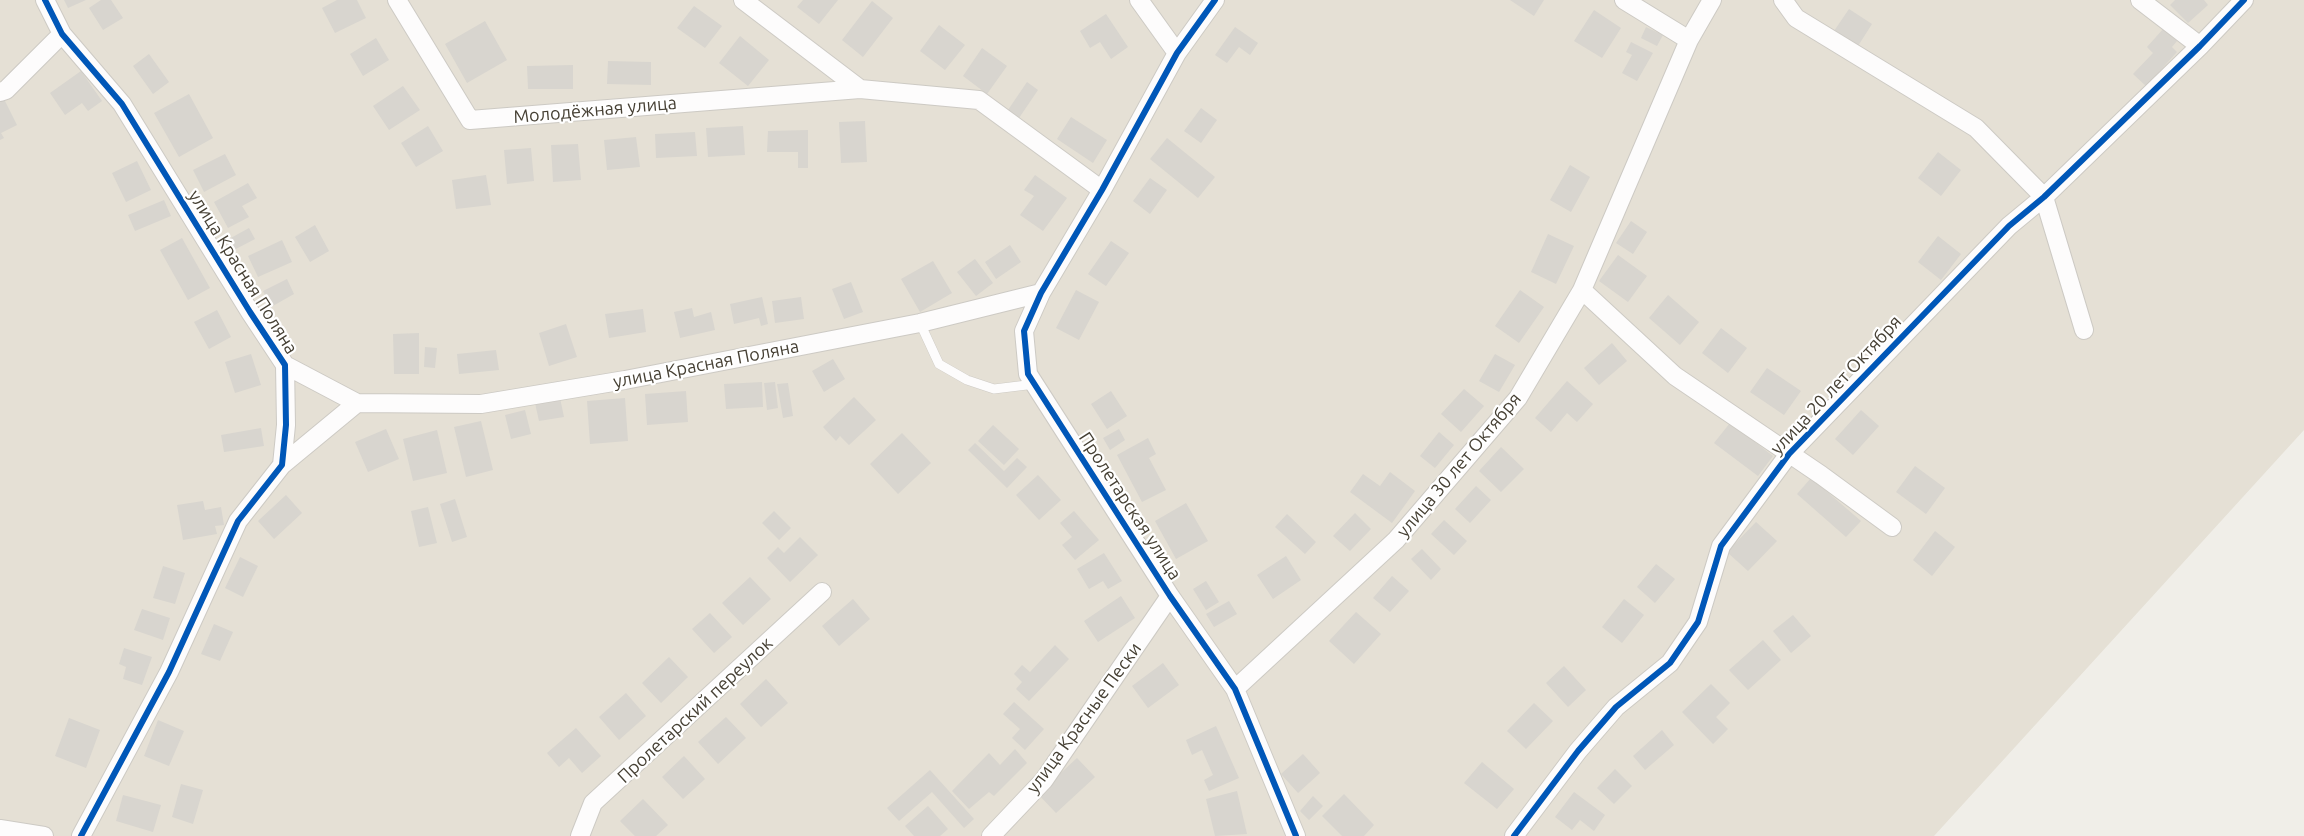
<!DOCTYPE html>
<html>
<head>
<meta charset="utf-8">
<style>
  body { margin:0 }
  canvas { display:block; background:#f0eee8 }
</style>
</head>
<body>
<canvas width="2304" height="836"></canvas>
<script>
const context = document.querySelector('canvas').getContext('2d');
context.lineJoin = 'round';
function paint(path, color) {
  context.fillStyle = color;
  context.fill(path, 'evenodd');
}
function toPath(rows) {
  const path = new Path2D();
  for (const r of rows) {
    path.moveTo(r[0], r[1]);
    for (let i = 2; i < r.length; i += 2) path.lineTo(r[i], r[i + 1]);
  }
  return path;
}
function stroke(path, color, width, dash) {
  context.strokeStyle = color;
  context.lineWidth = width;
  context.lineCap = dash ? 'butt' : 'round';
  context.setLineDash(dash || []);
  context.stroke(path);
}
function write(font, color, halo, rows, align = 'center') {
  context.font = font + ' Ubuntu,sans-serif';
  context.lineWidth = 4.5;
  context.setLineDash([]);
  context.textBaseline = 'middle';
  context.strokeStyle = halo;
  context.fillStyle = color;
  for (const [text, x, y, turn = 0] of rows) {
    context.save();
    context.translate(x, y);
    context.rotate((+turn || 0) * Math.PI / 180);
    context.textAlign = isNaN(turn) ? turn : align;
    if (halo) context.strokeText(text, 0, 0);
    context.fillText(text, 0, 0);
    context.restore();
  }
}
paint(toPath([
  [0,0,2304,0,2304,430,1934,836,0,836]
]), '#e5e0d5');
paint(toPath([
  [64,0,86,0,68,8],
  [101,0,111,0,123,18,103,30,89,8],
  [337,0,357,0,366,18,335,33,322,8],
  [803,0,838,0,819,24,797,7],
  [1510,0,1544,0,1534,16],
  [2175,0,2204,0,2208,5,2188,23,2170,5],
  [872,1,893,18,863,57,842,40],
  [694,6,722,26,705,48,677,28],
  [1849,9,1872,24,1858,46,1834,31],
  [1594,10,1621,28,1602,58,1574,41],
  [1106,14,1128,47,1111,59,1100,42,1090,48,1080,31],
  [485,21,507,60,467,83,445,44],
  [939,25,965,45,945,70,920,51],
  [1235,27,1258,43,1250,55,1239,47,1227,63,1215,55],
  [1646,27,1663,35,1657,46,1641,38],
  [2164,28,2177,41,2172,47,2177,52,2146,86,2133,74,2153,53,2147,47],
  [740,36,769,60,748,86,719,63],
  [376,38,389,60,363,76,350,54],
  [1631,42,1653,53,1637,81,1622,73,1632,55,1626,52],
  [982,48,1007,66,987,94,963,76],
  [149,54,169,82,153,94,133,66],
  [608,61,651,62,651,85,607,84],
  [573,65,573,89,528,89,527,66],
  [81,71,102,101,88,111,82,103,65,115,50,93],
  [1027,82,1038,90,1019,118,1008,110],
  [403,86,420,110,389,130,373,106],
  [189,94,213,138,179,157,154,113],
  [4,99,17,125,1,133,4,138,0,140,0,101],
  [1201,108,1217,120,1201,143,1184,131],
  [1071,117,1107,140,1093,163,1057,139],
  [865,121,867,162,841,163,839,122],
  [428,126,443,151,416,167,401,143],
  [743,126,745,155,708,157,706,128],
  [808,130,808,168,798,168,798,152,767,152,768,131],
  [695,132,697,156,656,158,655,134],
  [636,137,640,167,607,170,604,140],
  [1167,138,1215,177,1198,198,1150,159],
  [578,144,581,180,553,182,551,145],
  [531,148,534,181,507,184,504,150],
  [1938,152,1961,170,1941,196,1918,178],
  [225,154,236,175,204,192,193,170],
  [137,161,151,190,126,202,112,173],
  [1570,165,1590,177,1571,212,1550,200],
  [486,175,491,205,456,209,452,180],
  [1035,175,1067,198,1043,231,1020,215,1034,196,1024,190],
  [1150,178,1167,190,1150,214,1133,201],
  [248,183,257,198,242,206,249,217,228,228,214,202],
  [164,200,171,216,135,231,128,215],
  [1631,221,1647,232,1633,254,1616,243],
  [315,225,329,251,310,262,295,237],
  [249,228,255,239,234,250,229,239],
  [1548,234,1574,246,1556,284,1531,272],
  [1938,236,1961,254,1941,280,1918,262],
  [182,238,210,288,188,300,160,250],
  [282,240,292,262,258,277,248,256],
  [1111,241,1129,253,1106,286,1088,274],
  [1010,245,1021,262,996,279,985,262],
  [1618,255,1647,276,1628,302,1599,281],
  [975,259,993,283,976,296,957,272],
  [933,261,952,293,920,312,901,279],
  [287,279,294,294,271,307,263,291],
  [851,282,863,312,844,319,832,289],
  [1076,290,1099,302,1079,340,1056,328],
  [1520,290,1544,307,1519,343,1495,326],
  [1668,295,1699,322,1680,345,1649,318],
  [762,297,768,324,761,326,759,318,734,324,730,304],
  [801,297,804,319,775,323,772,301],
  [692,308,694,317,711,312,715,330,680,338,674,312],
  [643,309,646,332,609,338,605,314],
  [217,310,231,337,209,349,194,322],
  [566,324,577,357,549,366,539,333],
  [1721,328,1747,348,1728,373,1702,353],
  [419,333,419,374,394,374,393,334],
  [1612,343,1627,361,1599,385,1584,368],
  [425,347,437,348,435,368,424,367],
  [496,350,499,370,459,374,457,354],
  [251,354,261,385,235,393,225,362],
  [1495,354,1515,365,1499,392,1479,381],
  [833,359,845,379,824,392,812,371],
  [1767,368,1801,391,1784,415,1750,392],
  [1567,381,1593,404,1577,422,1567,413,1551,432,1535,418],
  [762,382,763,407,726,409,724,384],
  [775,382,778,408,767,410,764,383],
  [788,383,793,416,783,418,777,384],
  [1464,389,1484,406,1461,432,1441,414],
  [686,391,688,422,647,425,645,394],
  [1111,391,1127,416,1107,429,1091,404],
  [854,397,876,420,849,445,840,436,836,441,823,427],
  [560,398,564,417,539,421,535,403],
  [625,398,628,441,590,444,587,401],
  [525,410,531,434,511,439,505,415],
  [1861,410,1879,426,1853,455,1835,439],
  [481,421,493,470,466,477,454,427],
  [1730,423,1773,456,1758,476,1714,443],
  [993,425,1019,449,1004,465,978,441],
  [261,428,264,446,224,452,221,435],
  [386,429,399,459,368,472,355,442],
  [1119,429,1125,440,1110,450,1103,438],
  [437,430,447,473,413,481,403,439],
  [1439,432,1454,445,1435,468,1420,456],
  [902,433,931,463,898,494,870,464],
  [1148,438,1156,454,1149,458,1166,490,1142,502,1117,455],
  [975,443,1004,471,1017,458,1027,467,1007,488,968,450],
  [1501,447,1524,469,1501,492,1479,471],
  [1915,466,1945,488,1926,514,1896,492],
  [1390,472,1415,491,1392,523,1350,492,1363,474,1380,486],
  [1038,475,1061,500,1039,520,1016,495],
  [1811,478,1861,521,1846,537,1797,494],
  [1476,486,1491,500,1470,523,1455,509],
  [286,495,302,513,274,539,258,521],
  [455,499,467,537,452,542,440,504],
  [203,501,205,510,221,507,224,525,215,526,217,534,183,540,177,505],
  [1186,503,1208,541,1176,559,1155,521],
  [428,507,437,543,419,547,411,511],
  [774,511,791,528,779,540,762,523],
  [1074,511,1099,540,1075,560,1062,545,1072,537,1060,523],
  [1355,513,1371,529,1350,551,1333,536],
  [1287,514,1316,542,1305,554,1275,527],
  [1444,520,1467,541,1454,555,1431,534],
  [1756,522,1777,541,1748,571,1727,552],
  [1935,531,1955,547,1932,576,1913,560],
  [800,537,818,555,790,582,767,558,778,547,784,553],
  [1422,549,1441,569,1431,580,1411,559],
  [1104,553,1122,581,1108,589,1103,581,1089,589,1077,569],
  [1286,556,1301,580,1273,599,1257,575],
  [240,557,258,566,243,597,225,588],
  [1656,564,1675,579,1655,603,1637,587],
  [163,566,185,573,175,604,153,598],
  [1392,576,1409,591,1390,612,1373,598],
  [750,577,771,599,743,625,722,603],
  [1206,581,1219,602,1206,610,1193,589],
  [1121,596,1135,618,1098,642,1084,621],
  [853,599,870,619,839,646,822,626],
  [1624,599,1644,615,1622,643,1602,627],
  [1229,601,1237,614,1214,627,1206,614],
  [142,609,170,618,163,640,134,630],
  [1356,612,1381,634,1354,664,1329,641],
  [710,613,732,637,714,653,692,629],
  [1793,615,1811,636,1791,653,1773,631],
  [214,624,233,632,220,661,201,654],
  [1763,640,1781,660,1748,690,1729,670],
  [1055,645,1069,659,1029,701,1016,689,1022,682,1014,674,1022,665,1030,672],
  [124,648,152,657,142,685,123,679,126,667,119,664],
  [669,657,688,677,661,703,642,683],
  [1163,663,1179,685,1148,708,1132,686],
  [1564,666,1586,690,1568,707,1546,683],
  [766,679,788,703,761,727,740,704],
  [1711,684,1730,703,1716,717,1728,729,1713,744,1682,712],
  [626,693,646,716,619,740,599,717],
  [1014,702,1044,729,1025,750,1012,738,1020,729,1003,714],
  [1534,703,1553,721,1526,749,1507,731],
  [726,717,746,738,718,764,698,742],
  [69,718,100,730,86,768,55,756],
  [158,720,184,731,169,766,144,756],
  [1216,726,1239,778,1209,791,1204,780,1213,775,1202,750,1192,755,1186,740],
  [576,728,601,756,582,773,569,758,559,767,547,753],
  [1662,730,1674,745,1645,770,1633,756],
  [1015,749,1027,763,994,796,989,792,969,809,952,791,989,753,1000,765],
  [1303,754,1320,773,1298,793,1281,774],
  [684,756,705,779,683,799,662,777],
  [1077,758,1095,777,1056,813,1038,794],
  [1482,762,1514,789,1497,809,1464,783],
  [1615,769,1632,786,1614,804,1597,788],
  [930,770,974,819,964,828,932,792,899,821,887,808],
  [181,784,203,790,193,824,172,817],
  [1237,791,1247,834,1215,836,1206,799],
  [1574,792,1605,815,1594,831,1580,820,1572,830,1555,817],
  [1344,794,1374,825,1364,836,1342,836,1322,816],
  [123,795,161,805,153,832,116,821],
  [1313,796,1323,806,1309,820,1300,811],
  [643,799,668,825,656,836,635,836,620,821],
  [928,806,948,829,940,836,914,836,905,826]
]), '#d8d5cf');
const lane = toPath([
  [920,323,939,364,967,380,994,389,1035,384]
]);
const street = toPath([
  [45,0,62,34,122,104,250,312,285,365,286,425,282,465,238,521,169,672,81,836],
  [397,0,470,120,860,89],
  [743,0,860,89,979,100,1102,190],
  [1139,0,1177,53],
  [1215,0,1177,53,1102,190,1041,293,1024,331,1028,374,1170,596,1235,689,1296,836],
  [1624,0,1689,40],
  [1783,0,1796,18,1976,128,2044,197,2084,330],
  [2140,0,2200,46],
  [0,92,6,90,62,34],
  [1582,290,1675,376,1821,475,1892,527],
  [285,365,357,403],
  [282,465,357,403,481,404,625,380,920,323,1041,293],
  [1235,689,1396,540,1518,398,1582,290,1689,40,1712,0],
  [0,829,44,836],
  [580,836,593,803,822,592],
  [991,836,1044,780,1170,596],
  [1514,836,1578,751,1616,707,1670,663,1698,622,1721,546,1789,454,2009,226,2044,197,2200,46,2244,0]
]);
stroke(lane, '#cdcac4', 10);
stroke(street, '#cdcac4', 20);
stroke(lane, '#fdfcfc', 9);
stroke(street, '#fdfcfc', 18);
stroke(toPath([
  [45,0,62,34,122,104,250,312,285,365,286,425,282,465,238,521,169,672,81,836],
  [1215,0,1177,53,1102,190,1041,293,1024,331,1028,374,1170,596,1235,689,1296,836],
  [1514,836,1578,751,1616,707,1670,663,1698,622,1721,546,1789,454,2009,226,2044,197,2200,46,2244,0]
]), '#0057b8', 6);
write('18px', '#464034', '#fff', [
  ["Молодёжная улица",595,110,-5],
  ["улица Красная Поляна",243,272,58],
  ["улица Красная Поляна",706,364,-11],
  ["улица 20 лет Октября",1836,385,-47],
  ["улица 30 лет Октября",1459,465,-50],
  ["Пролетарская улица",1130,506,57],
  ["Пролетарский переулок",695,710,-43],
  ["улица Красные Пески",1084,718,-54]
]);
</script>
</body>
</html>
